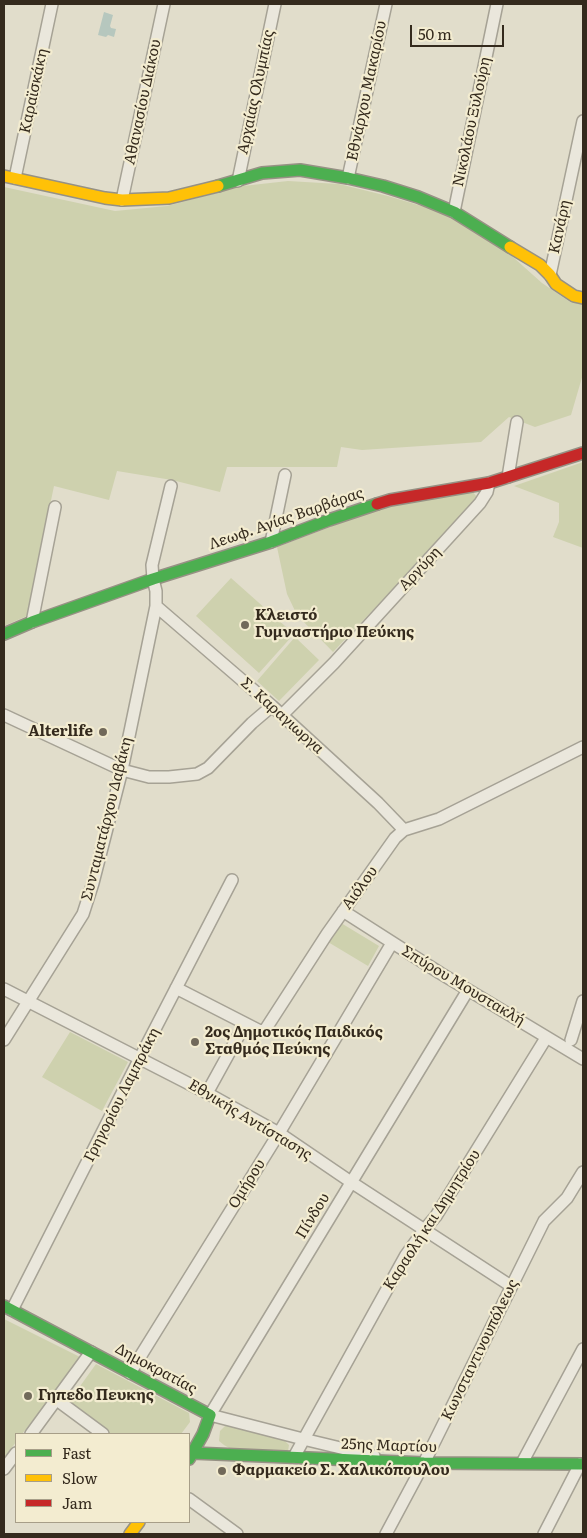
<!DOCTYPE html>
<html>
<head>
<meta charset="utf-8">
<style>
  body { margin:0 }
  #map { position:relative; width:587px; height:1538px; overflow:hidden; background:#e1ddcb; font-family:Literata,serif }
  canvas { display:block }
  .frame { position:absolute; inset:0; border:5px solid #342a1d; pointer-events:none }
  .legend { position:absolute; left:15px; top:1433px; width:175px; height:90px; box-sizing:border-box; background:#f3ecd0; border:1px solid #a79e88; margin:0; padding:6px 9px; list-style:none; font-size:15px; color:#342a1d }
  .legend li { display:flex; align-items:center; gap:10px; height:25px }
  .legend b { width:25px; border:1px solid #a79e88 }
  .scale { position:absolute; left:410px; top:25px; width:94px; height:22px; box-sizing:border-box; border:2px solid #342a1d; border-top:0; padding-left:6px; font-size:15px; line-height:18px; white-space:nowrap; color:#342a1d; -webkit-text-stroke:4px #f3ecd0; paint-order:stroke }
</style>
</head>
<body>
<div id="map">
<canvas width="587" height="1538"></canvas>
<div class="frame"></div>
<ul class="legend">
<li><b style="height:6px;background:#4caf50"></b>Fast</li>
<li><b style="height:6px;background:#ffc107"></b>Slow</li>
<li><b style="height:6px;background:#c62828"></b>Jam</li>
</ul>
<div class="scale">50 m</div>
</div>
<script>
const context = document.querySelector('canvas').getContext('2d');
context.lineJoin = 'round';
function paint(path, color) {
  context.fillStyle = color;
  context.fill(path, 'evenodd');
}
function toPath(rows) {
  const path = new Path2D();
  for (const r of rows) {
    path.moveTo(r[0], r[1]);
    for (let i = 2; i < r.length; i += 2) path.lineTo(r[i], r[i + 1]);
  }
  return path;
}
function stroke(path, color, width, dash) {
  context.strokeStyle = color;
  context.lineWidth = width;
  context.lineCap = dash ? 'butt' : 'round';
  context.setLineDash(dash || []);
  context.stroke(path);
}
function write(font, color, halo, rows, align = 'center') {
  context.font = font + ' Literata,serif';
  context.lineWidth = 4.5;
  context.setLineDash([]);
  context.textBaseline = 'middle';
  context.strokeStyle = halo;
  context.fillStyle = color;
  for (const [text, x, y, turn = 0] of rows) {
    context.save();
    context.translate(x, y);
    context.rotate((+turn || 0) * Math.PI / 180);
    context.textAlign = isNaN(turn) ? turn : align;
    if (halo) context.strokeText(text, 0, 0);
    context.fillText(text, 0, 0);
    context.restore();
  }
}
paint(toPath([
  [288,181,339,184,388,196,445,213,504,249,542,283,570,302,583,304,583,374,571,415,535,427,509,417,481,442,362,450,341,447,337,467,227,467,220,492,172,480,117,471,109,500,54,486,27,616,4,626,4,187,115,211,167,206,243,186],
  [583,462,583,548,553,537,559,522,559,503,514,486],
  [473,492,476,496,475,503,333,652,297,615,287,594,277,547,391,504],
  [231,578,294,634,259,673,196,616],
  [295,637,319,660,279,701,257,681],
  [341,923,379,946,368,966,328,942],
  [70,1032,128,1062,102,1111,42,1077],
  [4,1319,82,1358,22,1434,16,1434,16,1442,4,1458],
  [96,1364,189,1413,190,1422,181,1434,110,1434,68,1403],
  [234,1424,284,1440,289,1445,288,1451,231,1449,224,1445,219,1441,220,1431,225,1426]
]), '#ced1ae');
paint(toPath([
  [104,12,113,15,110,26,111,28,116,29,114,37,108,35,106,37,98,35]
]), '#b6c7be');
const street = toPath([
  [15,178,52,4],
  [348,178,386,4],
  [238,181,275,4],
  [122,200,164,4],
  [454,212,497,4],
  [550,275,583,121],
  [508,477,517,422],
  [271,542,285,475],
  [156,606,272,706,378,803,404,830],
  [32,622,55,507],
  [4,715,122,770,149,777,169,777,197,774,208,768,252,723,272,706],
  [282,715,334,663,480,503,487,492,489,483],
  [343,911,440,973,583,1059],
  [176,988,260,1031,265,1030,327,934,395,838,404,830,439,819,583,747],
  [4,989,207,1093,279,1133,351,1182,511,1286],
  [4,1040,83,914,93,883,122,770,156,606,156,591,153,579,152,565,171,486],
  [571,1040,583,1001],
  [207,1093,245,1024],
  [12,1310,140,1058,232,880],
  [130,1373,279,1133,392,943],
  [57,1400,103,1434],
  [31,1434,91,1352],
  [374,1456,303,1439,210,1415,468,990],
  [294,1457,406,1255,424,1230,436,1216,546,1038],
  [522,1463,583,1349],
  [4,1469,16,1453],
  [189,1499,237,1534],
  [386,1534,424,1463,544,1221,567,1198,583,1172],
  [544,1534,580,1464]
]);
const fast = toPath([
  [218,186,262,173,300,170,348,178,383,186,418,197,454,212,510,247],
  [4,634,32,622,153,579,271,542,329,520,377,504],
  [4,1306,210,1415,203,1434,189,1459],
  [193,1453,424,1463,583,1464]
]);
const slow = toPath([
  [4,176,105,198,122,200,169,198,218,186],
  [510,247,540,265,550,275,556,284,574,296,583,298],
  [130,1534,139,1522]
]);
const jam = toPath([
  [377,504,390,500,489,483,583,453]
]);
stroke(street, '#a6a295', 14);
stroke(fast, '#969184', 14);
stroke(slow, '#969184', 14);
stroke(jam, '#969184', 14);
stroke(street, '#eae7dc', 11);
stroke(fast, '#4caf50', 11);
stroke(slow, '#ffc107', 11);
stroke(jam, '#c62828', 11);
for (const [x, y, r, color] of [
  [245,625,5,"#71695a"],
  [103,732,5,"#71695a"],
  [195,1042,5,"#71695a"],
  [28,1396,5,"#71695a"],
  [222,1471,5,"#71695a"]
]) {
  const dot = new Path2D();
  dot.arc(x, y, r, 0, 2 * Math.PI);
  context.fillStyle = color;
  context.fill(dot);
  stroke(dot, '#f3ecd0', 2);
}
write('15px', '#342a1d', '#f3ecd0', [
  ["Καραϊσκάκη",34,91,-78],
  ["Εθνάρχου Μακαρίου",367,91,-78],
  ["Αρχαίας Ολυμπίας",256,92,-78],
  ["Αθανασίου Διάκου",143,102,-78],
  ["Νικολάου Ξυλούρη",472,122,-78],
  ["Κανάρη",560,227,-78],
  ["Λεωφ. Αγίας Βαρβάρας",286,519,-19],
  ["Αργύρη",420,569,-47],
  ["Σ. Καραγιωργα",282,716,42],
  ["Συνταματάρχου Δαβάκη",107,819,-76],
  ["Αιόλου",360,888,-54],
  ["Σπύρου Μουστακλή",463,986,31],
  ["Γρηγορίου Λαμπράκη",122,1095,-63],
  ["Εθνικής Αντίστασης",250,1120,31],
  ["Ομήρου",247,1184,-58],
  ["Πίνδου",313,1216,-59],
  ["Καραολή και Δημητρίου",432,1220,-57],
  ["Κωνσταντινουπόλεως",480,1350,-64],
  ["Δημοκρατίας",156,1369,28],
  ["25ης Μαρτίου",389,1446,2]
]);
write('bold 15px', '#342a1d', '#f3ecd0', [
  ["Κλειστό",255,616],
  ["Γυμναστήριο Πεύκης",255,633],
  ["Alterlife",93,732,"right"],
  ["2ος Δημοτικός Παιδικός",205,1033],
  ["Σταθμός Πεύκης",205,1050],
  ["Γηπεδο Πευκης",38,1396],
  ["Φαρμακείο Σ. Χαλικόπουλου",232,1471]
], 'left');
</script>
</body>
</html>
